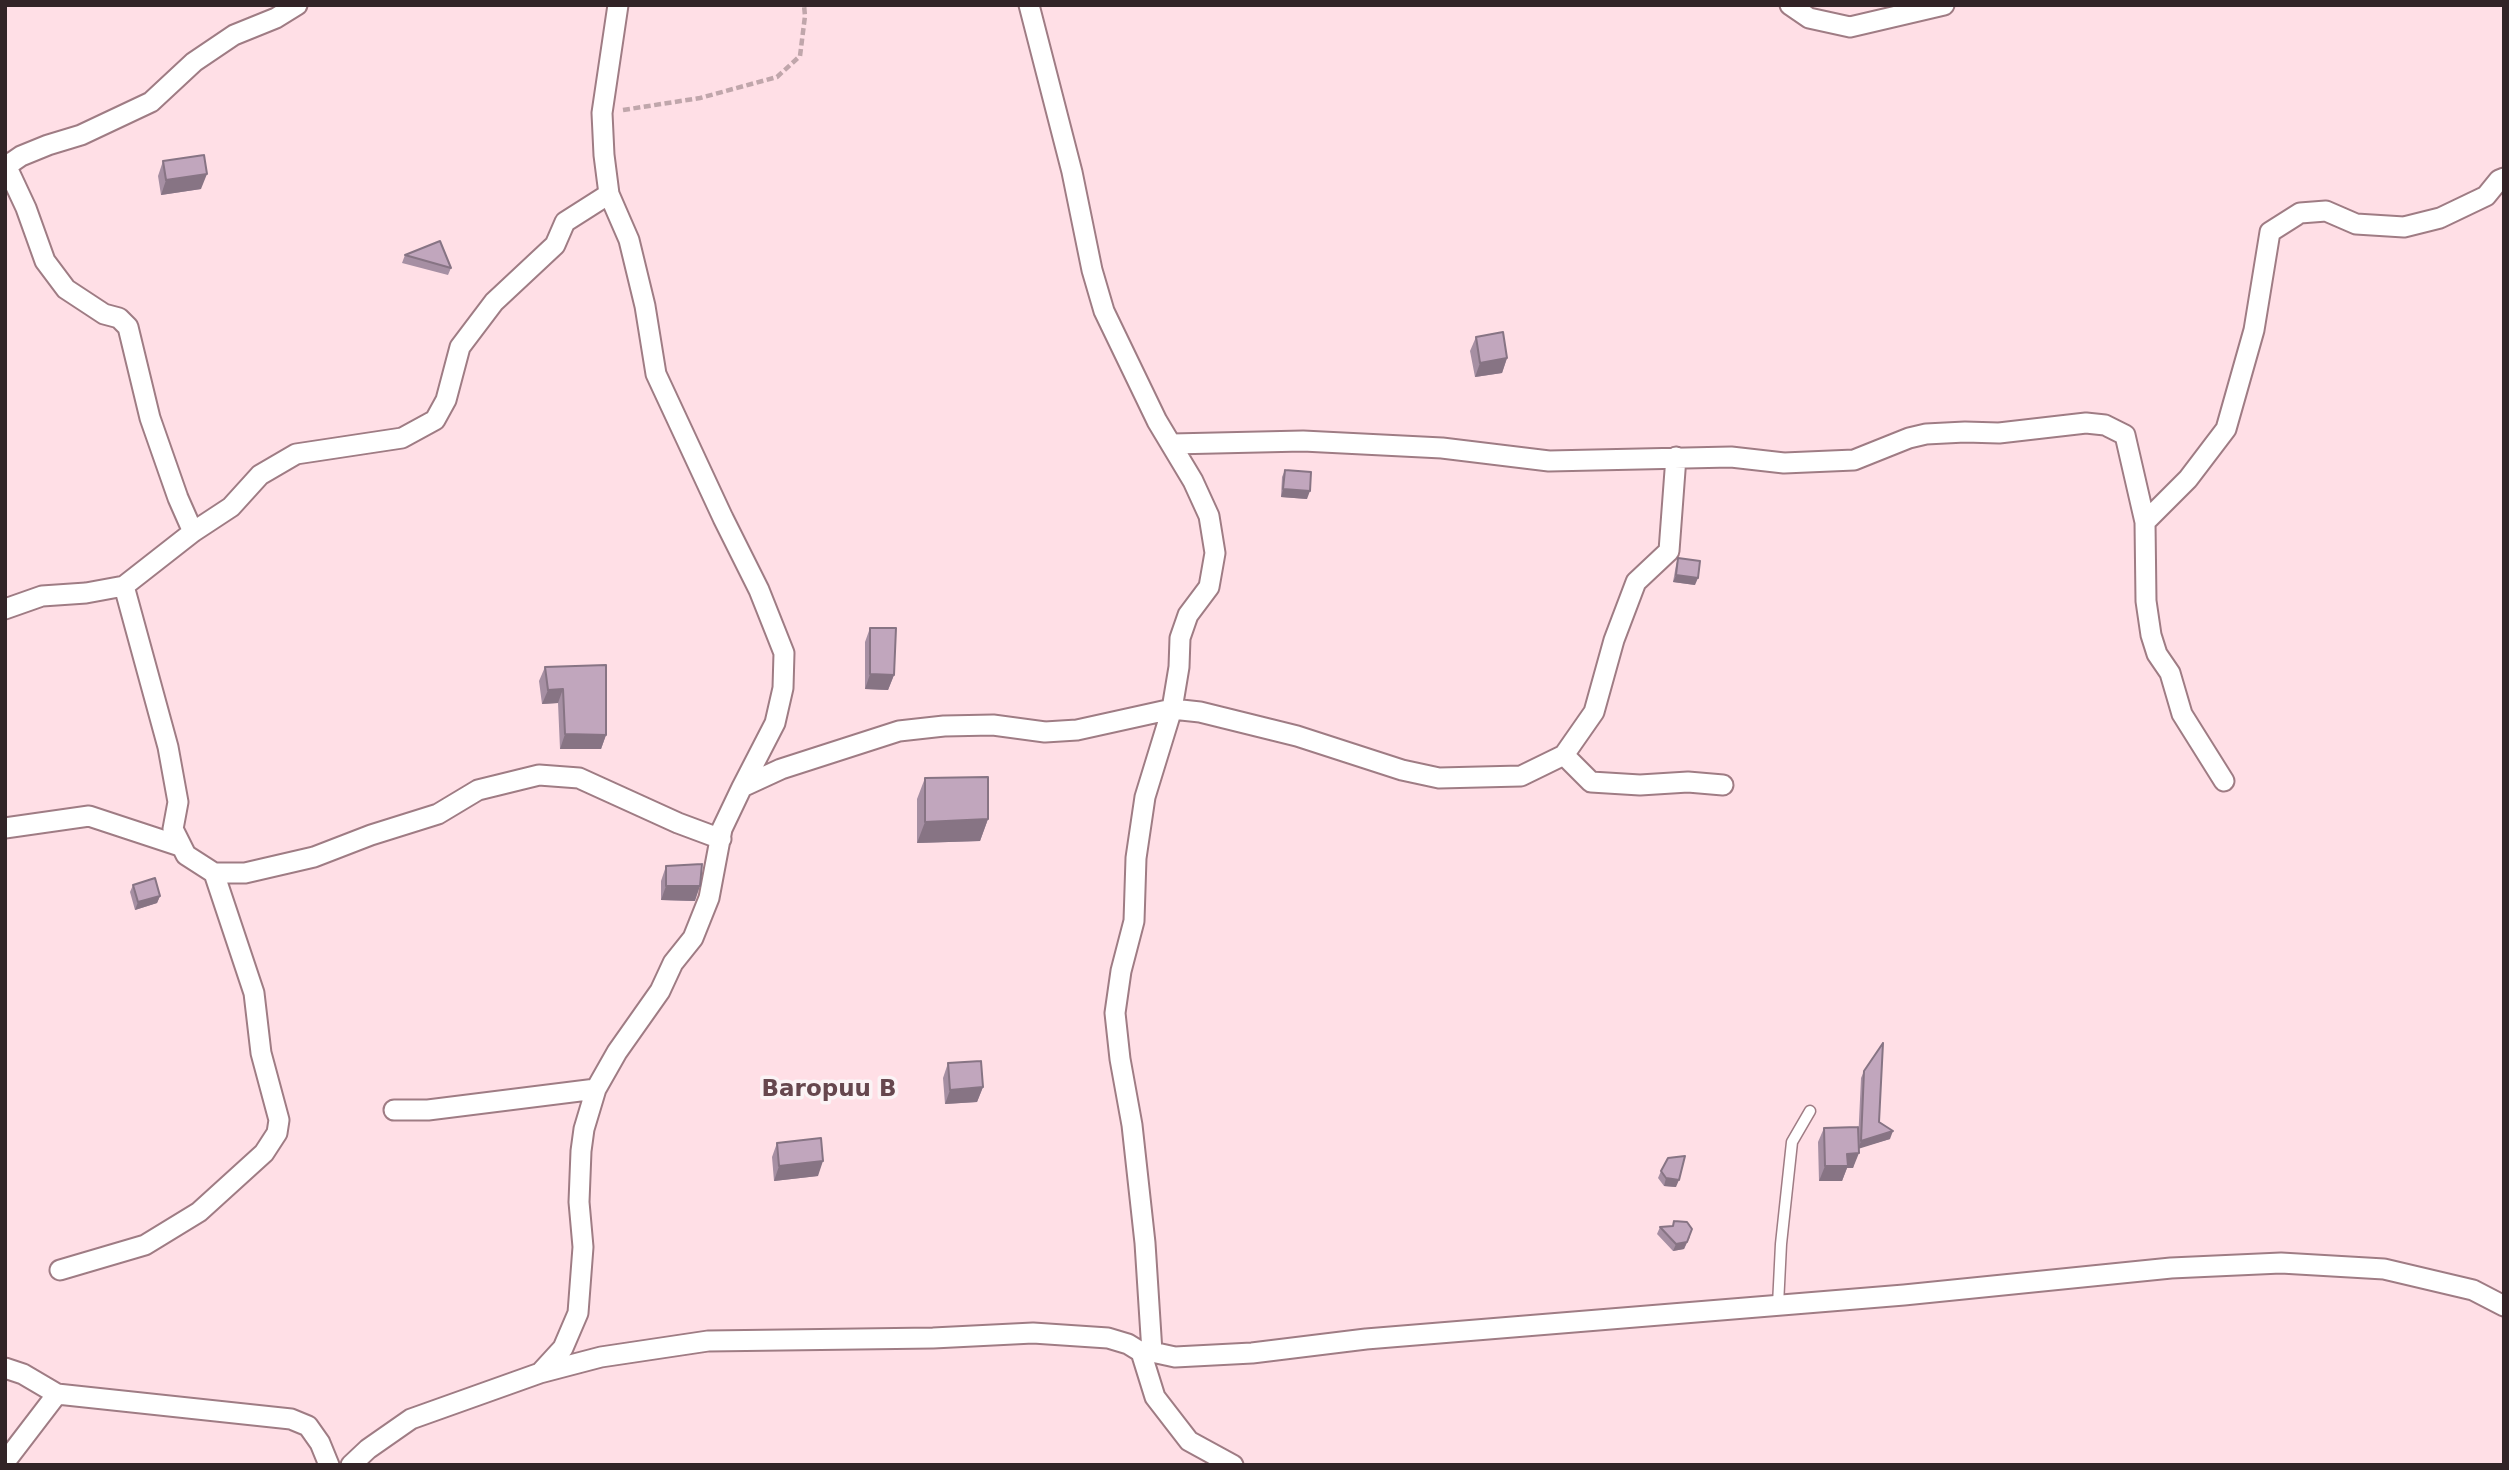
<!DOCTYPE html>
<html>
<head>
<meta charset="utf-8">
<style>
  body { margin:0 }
  #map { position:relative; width:2509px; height:1470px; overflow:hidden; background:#ffdfe6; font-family:"DejaVu Sans",sans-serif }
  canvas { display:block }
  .frame { position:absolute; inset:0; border:7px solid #322427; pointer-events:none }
</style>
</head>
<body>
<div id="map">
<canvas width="2509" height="1470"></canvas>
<div class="frame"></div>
</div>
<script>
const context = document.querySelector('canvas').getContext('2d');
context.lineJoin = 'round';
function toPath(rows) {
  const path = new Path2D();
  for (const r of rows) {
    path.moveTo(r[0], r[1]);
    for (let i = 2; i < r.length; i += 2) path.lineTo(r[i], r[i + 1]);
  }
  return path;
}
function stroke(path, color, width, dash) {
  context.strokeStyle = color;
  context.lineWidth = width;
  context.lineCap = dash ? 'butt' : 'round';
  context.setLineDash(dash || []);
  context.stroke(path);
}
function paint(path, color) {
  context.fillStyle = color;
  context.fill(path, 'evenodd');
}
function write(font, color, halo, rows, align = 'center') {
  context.font = font + ' "DejaVu Sans",sans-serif';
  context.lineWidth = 7;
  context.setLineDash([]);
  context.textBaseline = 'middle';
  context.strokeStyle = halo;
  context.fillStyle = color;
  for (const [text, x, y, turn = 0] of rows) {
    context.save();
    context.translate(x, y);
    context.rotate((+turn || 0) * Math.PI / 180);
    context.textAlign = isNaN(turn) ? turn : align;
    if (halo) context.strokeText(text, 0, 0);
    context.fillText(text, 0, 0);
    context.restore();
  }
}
const service = toPath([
  [1778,1305,1781,1244,1792,1142,1810,1111]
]);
const minor = toPath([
  [1029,5,1072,172,1092,270,1104,311,1157,421,1193,481,1209,516,1215,553,1209,587,1188,615,1180,638,1179,667,1172,709,1145,797,1136,858,1134,921,1121,971,1115,1013,1120,1059,1132,1125,1145,1243,1152,1352],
  [1790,5,1809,18,1850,27,1944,5],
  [5,163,26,208,45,261,66,289,104,314,119,318,128,327,150,418,178,498,193,532],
  [8,165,21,156,48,145,81,135,151,102,194,62,234,35,276,18,297,5],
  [609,194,629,240,645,306,656,374,723,518,759,590,784,653,783,688,775,723,742,787],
  [1172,444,1303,441,1442,448,1549,461,1731,457,1784,463,1854,460,1909,438,1926,434,1965,432,1999,433,2086,423,2105,425,2125,435,2145,522,2146,601,2151,635,2157,654,2170,673,2182,714,2224,781],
  [2145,522,2188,479,2226,429,2254,330,2270,232,2300,213,2326,211,2356,224,2404,227,2440,218,2486,196,2499,180,2504,178],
  [124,586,168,747,178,802,173,829,186,855,214,873,245,873,314,857,371,835,438,814,478,790,539,775,579,778,678,823,721,839],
  [5,609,42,596,86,593,124,586,193,532,231,507,260,475,296,454,402,438,435,420,446,400,460,347,494,302,555,245,565,222,609,194,604,155,602,113,618,5],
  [1564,755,1591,782,1640,785,1688,782,1723,785],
  [5,828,89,816,180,846],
  [394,1110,428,1110,596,1089],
  [60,1270,145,1245,199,1212,264,1153,277,1133,279,1120,261,1053,254,993,214,873],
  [1141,1352,1155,1397,1189,1441,1233,1465],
  [5,1368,23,1374,57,1394,291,1419,308,1426,320,1443,329,1465],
  [541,1372,563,1348,578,1313,583,1247,579,1202,581,1151,584,1129,596,1089,617,1052,660,991,673,963,693,938,709,898,722,829,742,787,781,769,899,731,944,726,993,725,1045,732,1077,730,1172,709,1200,712,1297,736,1402,770,1439,778,1521,776,1564,755,1594,712,1614,640,1636,582,1669,551,1676,457],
  [5,1462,57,1394],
  [351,1465,368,1449,411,1419,540,1373,601,1357,708,1341,933,1338,1033,1333,1108,1338,1128,1344,1141,1352,1152,1352,1175,1357,1252,1353,1366,1339,1904,1295,2171,1268,2281,1263,2384,1269,2473,1290,2504,1306]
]);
stroke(service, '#9f7c84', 13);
stroke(minor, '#9f7c84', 23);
stroke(toPath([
  [623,110,700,98,777,77,800,56,805,16,804,5]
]), '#c0a6ab', 4.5, [7, 3.5]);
stroke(service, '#fff', 10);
stroke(minor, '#fff', 19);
paint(toPath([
  [163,161,201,189,161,195,158,176],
  [405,255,451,268,448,275,402,263],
  [1476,337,1507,358,1502,373,1475,377,1470,351],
  [1285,470,1307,499,1281,497,1282,477],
  [1678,558,1695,585,1673,582,1676,565],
  [870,628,894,675,888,690,865,689,865,642],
  [545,667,606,735,601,749,560,749,558,703,542,704,539,681],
  [925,778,988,819,980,841,917,843,917,799],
  [666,866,695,901,661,900,661,881],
  [133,885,160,896,157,903,135,910,130,892],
  [948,1063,983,1087,977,1102,945,1104,943,1078],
  [1864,1071,1879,1122,1890,1139,1858,1148,1853,1168,1847,1168,1842,1181,1819,1181,1818,1142,1824,1128,1858,1142,1861,1078],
  [777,1143,818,1176,774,1181,772,1157],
  [1661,1171,1676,1187,1664,1186,1658,1178],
  [1660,1227,1690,1237,1684,1249,1673,1251,1657,1234]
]), '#a68fa3');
paint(toPath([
  [207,174,201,189,161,195,166,180],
  [1507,358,1502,373,1475,377,1480,363],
  [1283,489,1310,491,1307,499,1281,497],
  [1676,575,1698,578,1695,585,1673,582],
  [870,674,894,675,888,690,865,689],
  [563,689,558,703,542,704,548,690],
  [565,734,606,735,601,749,560,749],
  [988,819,980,841,917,843,925,822],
  [666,886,700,886,695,901,661,900],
  [160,896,157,903,135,910,138,902],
  [983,1087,977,1102,945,1104,950,1090],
  [1893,1131,1890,1139,1858,1149,1861,1141],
  [1859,1153,1853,1168,1847,1168,1842,1181,1819,1181,1825,1166,1847,1154],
  [823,1161,818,1176,774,1181,779,1166],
  [1666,1178,1679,1180,1676,1187,1664,1186],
  [1692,1229,1684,1249,1673,1251,1676,1244]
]), '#877484');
const building = toPath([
  [204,155,207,174,166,180,163,161,204,155],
  [440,241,451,268,405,255,440,241],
  [1503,332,1507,358,1480,363,1476,337,1503,332],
  [1285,470,1311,472,1310,491,1283,489,1285,470],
  [1678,558,1700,561,1698,578,1676,575,1678,558],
  [870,628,896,628,894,675,870,674,870,628],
  [606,665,606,735,565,734,563,689,548,690,545,667,606,665],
  [988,777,988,819,925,822,925,778,988,777],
  [702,864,700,886,666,886,666,866,702,864],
  [155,878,160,896,138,902,133,885,155,878],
  [1883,1043,1879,1122,1893,1131,1861,1141,1864,1071,1883,1043],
  [981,1061,983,1087,950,1090,948,1063,981,1061],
  [1858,1127,1859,1153,1847,1154,1848,1166,1825,1166,1824,1128,1858,1127],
  [821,1138,823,1161,779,1166,777,1143,821,1138],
  [1685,1156,1679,1180,1666,1178,1661,1171,1668,1158,1685,1156],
  [1674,1221,1687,1222,1692,1229,1687,1242,1676,1244,1660,1227,1673,1226,1674,1221]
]);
paint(building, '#c1a6bd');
stroke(building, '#877484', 2);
write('bold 23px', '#66474e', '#fbf3f5', [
  ["Baropuu B",829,1090]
]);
</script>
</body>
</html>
